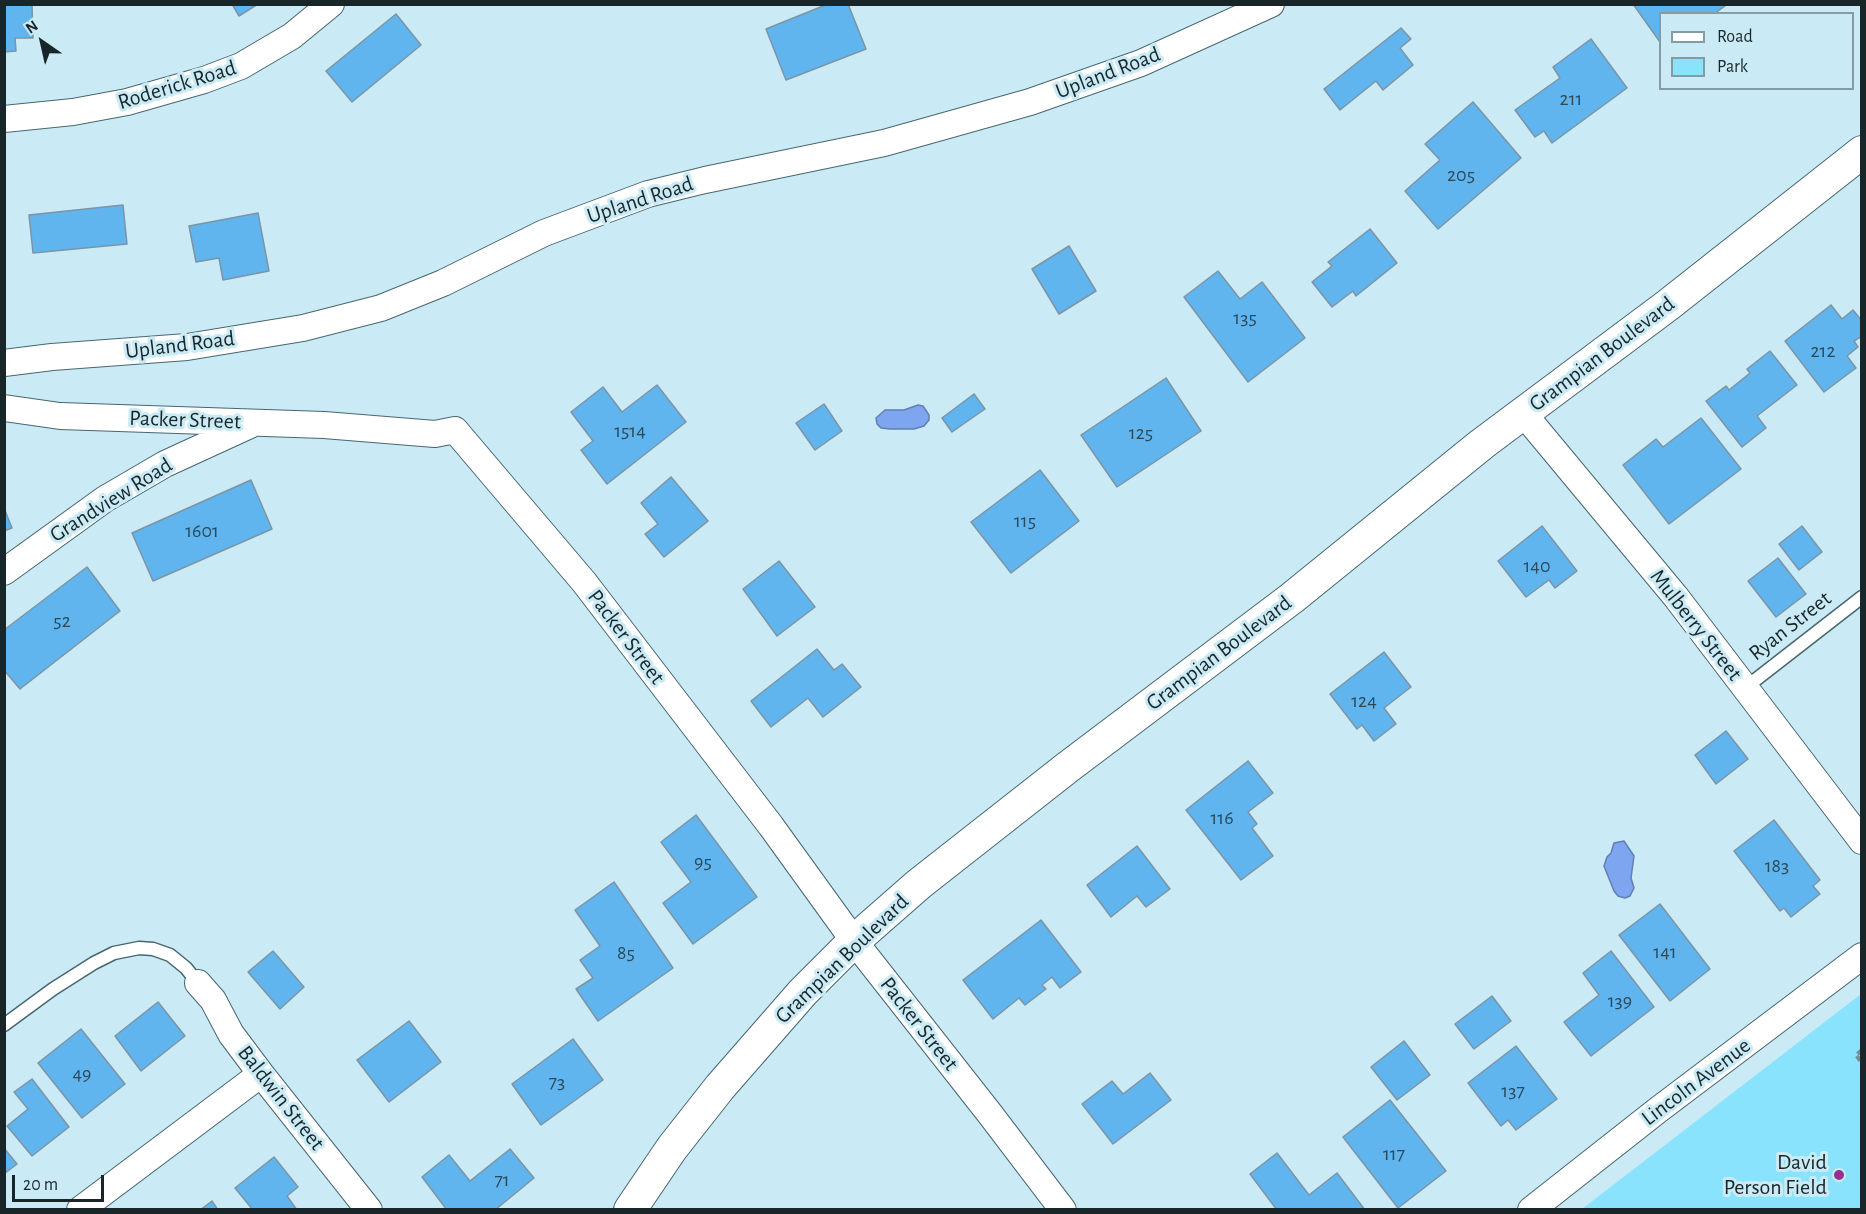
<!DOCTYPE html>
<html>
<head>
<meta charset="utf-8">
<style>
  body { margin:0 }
  #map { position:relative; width:1866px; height:1214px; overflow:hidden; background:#caebf5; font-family:"Alegreya Sans",sans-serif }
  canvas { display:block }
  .frame { position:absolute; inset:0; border:6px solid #192629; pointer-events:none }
  .legend { position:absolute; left:1659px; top:12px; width:195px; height:78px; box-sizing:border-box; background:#caebf5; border:2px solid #839ca3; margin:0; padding:8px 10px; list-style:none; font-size:18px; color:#192629 }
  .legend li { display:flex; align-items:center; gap:12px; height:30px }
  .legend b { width:30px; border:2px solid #839ca3 }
  .north { position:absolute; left:12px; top:12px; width:60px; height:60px; -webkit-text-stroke:4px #caebf5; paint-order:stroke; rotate:326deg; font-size:16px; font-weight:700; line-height:24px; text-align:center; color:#192629 }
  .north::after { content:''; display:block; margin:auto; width:21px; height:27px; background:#192629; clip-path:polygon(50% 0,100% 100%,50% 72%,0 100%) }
  .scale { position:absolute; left:12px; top:1175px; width:92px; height:27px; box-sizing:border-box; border:3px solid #192629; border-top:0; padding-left:8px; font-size:18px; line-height:21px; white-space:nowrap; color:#192629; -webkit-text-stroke:4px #caebf5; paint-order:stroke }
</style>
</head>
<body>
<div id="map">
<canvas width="1866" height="1214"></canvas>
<div class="frame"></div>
<ul class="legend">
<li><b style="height:8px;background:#fff"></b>Road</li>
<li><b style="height:16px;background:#89e3fd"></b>Park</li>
</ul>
<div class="north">N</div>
<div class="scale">20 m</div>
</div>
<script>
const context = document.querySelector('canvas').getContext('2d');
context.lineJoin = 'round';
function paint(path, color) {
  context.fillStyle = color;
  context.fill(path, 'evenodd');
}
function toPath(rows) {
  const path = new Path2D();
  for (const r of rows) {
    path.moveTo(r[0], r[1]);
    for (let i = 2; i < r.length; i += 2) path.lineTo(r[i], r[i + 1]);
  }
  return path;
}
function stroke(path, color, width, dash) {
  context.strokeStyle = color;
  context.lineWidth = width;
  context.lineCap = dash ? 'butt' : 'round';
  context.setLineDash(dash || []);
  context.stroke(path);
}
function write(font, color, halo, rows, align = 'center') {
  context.font = font + ' "Alegreya Sans",sans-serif';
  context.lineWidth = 6;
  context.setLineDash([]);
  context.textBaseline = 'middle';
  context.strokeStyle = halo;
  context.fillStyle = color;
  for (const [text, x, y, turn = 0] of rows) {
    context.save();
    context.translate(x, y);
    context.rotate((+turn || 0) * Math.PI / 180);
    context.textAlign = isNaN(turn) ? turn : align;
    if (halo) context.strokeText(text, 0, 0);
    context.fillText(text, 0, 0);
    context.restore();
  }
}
paint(toPath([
  [1861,994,1861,1209,1582,1209]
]), '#89e3fd');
const water = toPath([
  [918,405,923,406,929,415,929,420,924,426,914,429,890,429,881,428,877,424,876,418,885,410,904,410,918,405],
  [1624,841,1634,856,1631,878,1634,888,1630,896,1625,898,1618,896,1614,891,1604,866,1607,857,1611,853,1614,843,1624,841]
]);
paint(water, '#7ea5f0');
stroke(water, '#607fb4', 1.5);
const building = toPath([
  [4,4,32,4,33,38,15,38,16,51,4,52,4,4],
  [232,4,258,4,239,16,232,4],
  [828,4,848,4,866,49,786,80,766,29,828,4],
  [1633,4,1724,4,1725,6,1714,14,1660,14,1660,42,1633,4],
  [396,14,421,45,352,102,326,71,396,14],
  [1401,28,1411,39,1400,48,1413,65,1383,90,1376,81,1340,110,1324,89,1401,28],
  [1591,39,1627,88,1552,143,1544,131,1535,137,1515,110,1560,78,1553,67,1591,39],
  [1473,102,1521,158,1438,229,1405,191,1440,160,1425,144,1473,102],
  [123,205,127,244,33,253,29,215,123,205],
  [258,213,269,271,223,280,219,258,196,262,189,226,258,213],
  [1370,229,1397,263,1356,296,1353,291,1332,307,1312,282,1332,266,1328,262,1370,229],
  [1069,246,1096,291,1059,314,1032,269,1069,246],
  [1218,271,1240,299,1262,282,1305,338,1248,382,1184,297,1218,271],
  [1831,305,1842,319,1853,310,1862,321,1862,336,1854,341,1858,347,1847,356,1856,368,1824,392,1785,341,1831,305],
  [1770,351,1797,385,1757,416,1766,428,1742,447,1706,401,1726,386,1729,390,1750,373,1747,369,1770,351],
  [1166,378,1201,431,1117,487,1081,435,1166,378],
  [657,385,686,422,607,484,581,450,593,441,571,412,603,387,622,412,657,385],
  [974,394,985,409,952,432,942,418,974,394],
  [824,404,842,431,815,450,796,423,824,404],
  [1701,418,1741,469,1669,524,1623,465,1656,439,1663,447,1701,418],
  [1040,470,1079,521,1011,573,971,522,1040,470],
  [671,477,708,521,664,557,645,534,658,524,641,503,671,477],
  [251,480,272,529,153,581,132,533,251,480],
  [4,508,12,528,4,531,4,508],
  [1542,526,1577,571,1555,588,1549,580,1526,597,1498,561,1542,526],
  [1802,526,1822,552,1799,570,1779,544,1802,526],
  [1778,558,1806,594,1776,617,1748,581,1778,558],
  [779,561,815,607,777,636,743,589,779,561],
  [87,567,120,611,20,689,4,670,4,630,87,567],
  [817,649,834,670,842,664,861,687,823,717,808,698,771,727,751,701,817,649],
  [1384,652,1411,687,1384,708,1396,724,1374,741,1362,725,1357,729,1330,694,1384,652],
  [1726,731,1748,759,1716,784,1695,755,1726,731],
  [1248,761,1273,793,1248,812,1257,824,1252,828,1273,856,1241,880,1186,810,1248,761],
  [696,815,757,897,693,944,663,903,691,882,661,842,696,815],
  [1774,820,1820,880,1813,886,1820,894,1791,917,1784,908,1780,911,1734,851,1774,820],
  [1137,846,1170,889,1146,907,1137,896,1111,917,1087,885,1137,846],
  [614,882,673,968,598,1021,576,989,593,978,580,960,600,946,575,910,614,882],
  [1660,904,1710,969,1670,1001,1619,935,1660,904],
  [1041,920,1081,972,1060,988,1052,977,1042,985,1046,989,1025,1005,1019,998,993,1019,963,980,1041,920],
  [273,951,304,987,280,1009,248,972,273,951],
  [1611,951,1654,1007,1591,1056,1564,1022,1599,995,1583,973,1611,951],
  [1492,996,1511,1021,1474,1049,1455,1024,1492,996],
  [158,1002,185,1036,141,1071,115,1036,158,1002],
  [409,1021,441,1062,389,1102,357,1060,409,1021],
  [81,1029,125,1084,82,1118,38,1063,81,1029],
  [573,1039,603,1080,541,1125,512,1084,573,1039],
  [1404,1041,1430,1075,1397,1100,1371,1067,1404,1041],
  [1516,1046,1557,1099,1516,1130,1508,1120,1501,1126,1468,1083,1516,1046],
  [1150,1073,1171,1100,1113,1144,1082,1104,1112,1081,1123,1094,1150,1073],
  [32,1079,69,1127,32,1156,7,1126,28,1109,14,1092,32,1079],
  [1390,1100,1446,1171,1398,1208,1343,1137,1390,1100],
  [4,1148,17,1164,4,1174,4,1148],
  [510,1149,534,1178,495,1210,447,1210,422,1177,449,1155,470,1181,510,1149],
  [1277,1153,1309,1195,1337,1173,1365,1210,1277,1210,1250,1174,1277,1153],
  [274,1157,298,1187,287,1196,297,1210,253,1210,235,1188,274,1157],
  [212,1201,218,1210,200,1210,212,1201]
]);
paint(building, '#60b5ef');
stroke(building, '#7c94a5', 1.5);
const service = toPath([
  [1745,688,1862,597],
  [4,1025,53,989,94,963,114,953,139,948,153,949,170,955,186,968,198,983]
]);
const minor = toPath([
  [4,119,73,112,127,102,204,80,241,66,292,36,331,4],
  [4,363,52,357,187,347,303,328,381,308,443,283,544,233,648,194,705,180,884,143,1030,102,1141,63,1271,4],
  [4,408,60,416,324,425,435,434,455,430,584,582,771,826,854,941,990,1114,1063,1210],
  [1523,413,1676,597,1862,841],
  [4,572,105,499,165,464,250,425],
  [198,983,213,1000,231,1034,261,1074,369,1210],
  [80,1210,261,1074],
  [1531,1210,1658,1110,1862,956]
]);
const tertiary = toPath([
  [630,1210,672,1148,720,1087,803,992,854,941,919,884,1068,767,1292,598,1482,444,1668,305,1862,152]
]);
stroke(service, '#48666f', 15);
stroke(minor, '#48666f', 28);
stroke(tertiary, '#48666f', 34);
stroke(toPath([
  [1862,1050,1856,1055,1862,1063]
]), '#768e95', 4, [6, 3]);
stroke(service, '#fff', 12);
stroke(minor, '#fff', 26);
stroke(tertiary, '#fff', 32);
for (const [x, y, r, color] of [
  [1839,1175,6,"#972e92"]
]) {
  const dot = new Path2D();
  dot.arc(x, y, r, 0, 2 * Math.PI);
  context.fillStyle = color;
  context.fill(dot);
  stroke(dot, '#caebf5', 2);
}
write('20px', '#2b4a5a', null, [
  ["211",1571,99],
  ["205",1461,175],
  ["135",1245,318],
  ["212",1823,351],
  ["1514",630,431],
  ["125",1141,433],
  ["115",1025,521],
  ["1601",202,531],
  ["140",1537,566],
  ["52",62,621],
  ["124",1364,701],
  ["116",1222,818],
  ["95",703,862],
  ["183",1777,866],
  ["141",1665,952],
  ["85",626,953],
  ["139",1620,1001],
  ["49",82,1074],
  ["73",557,1082],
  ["137",1513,1091],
  ["117",1394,1154],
  ["71",502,1180]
]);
write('22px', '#192629', '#caebf5', [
  ["Upland Road",1108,73,-21],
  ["Roderick Road",177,85,-17],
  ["Upland Road",640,200,-18],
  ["Upland Road",180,345,-7],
  ["Grampian Boulevard",1602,354,-37],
  ["Packer Street",185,420,2],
  ["Grandview Road",111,500,-32],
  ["Mulberry Street",1696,625,52],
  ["Ryan Street",1790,626,-38],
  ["Packer Street",626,637,53],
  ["Grampian Boulevard",1219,653,-37],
  ["Grampian Boulevard",842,959,-44],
  ["Packer Street",919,1024,52],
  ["Lincoln Avenue",1696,1082,-37],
  ["Baldwin Street",281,1098,52]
]);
write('22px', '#192629', '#caebf5', [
  ["David",1827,1162],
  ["Person Field",1827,1187]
], 'right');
</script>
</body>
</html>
